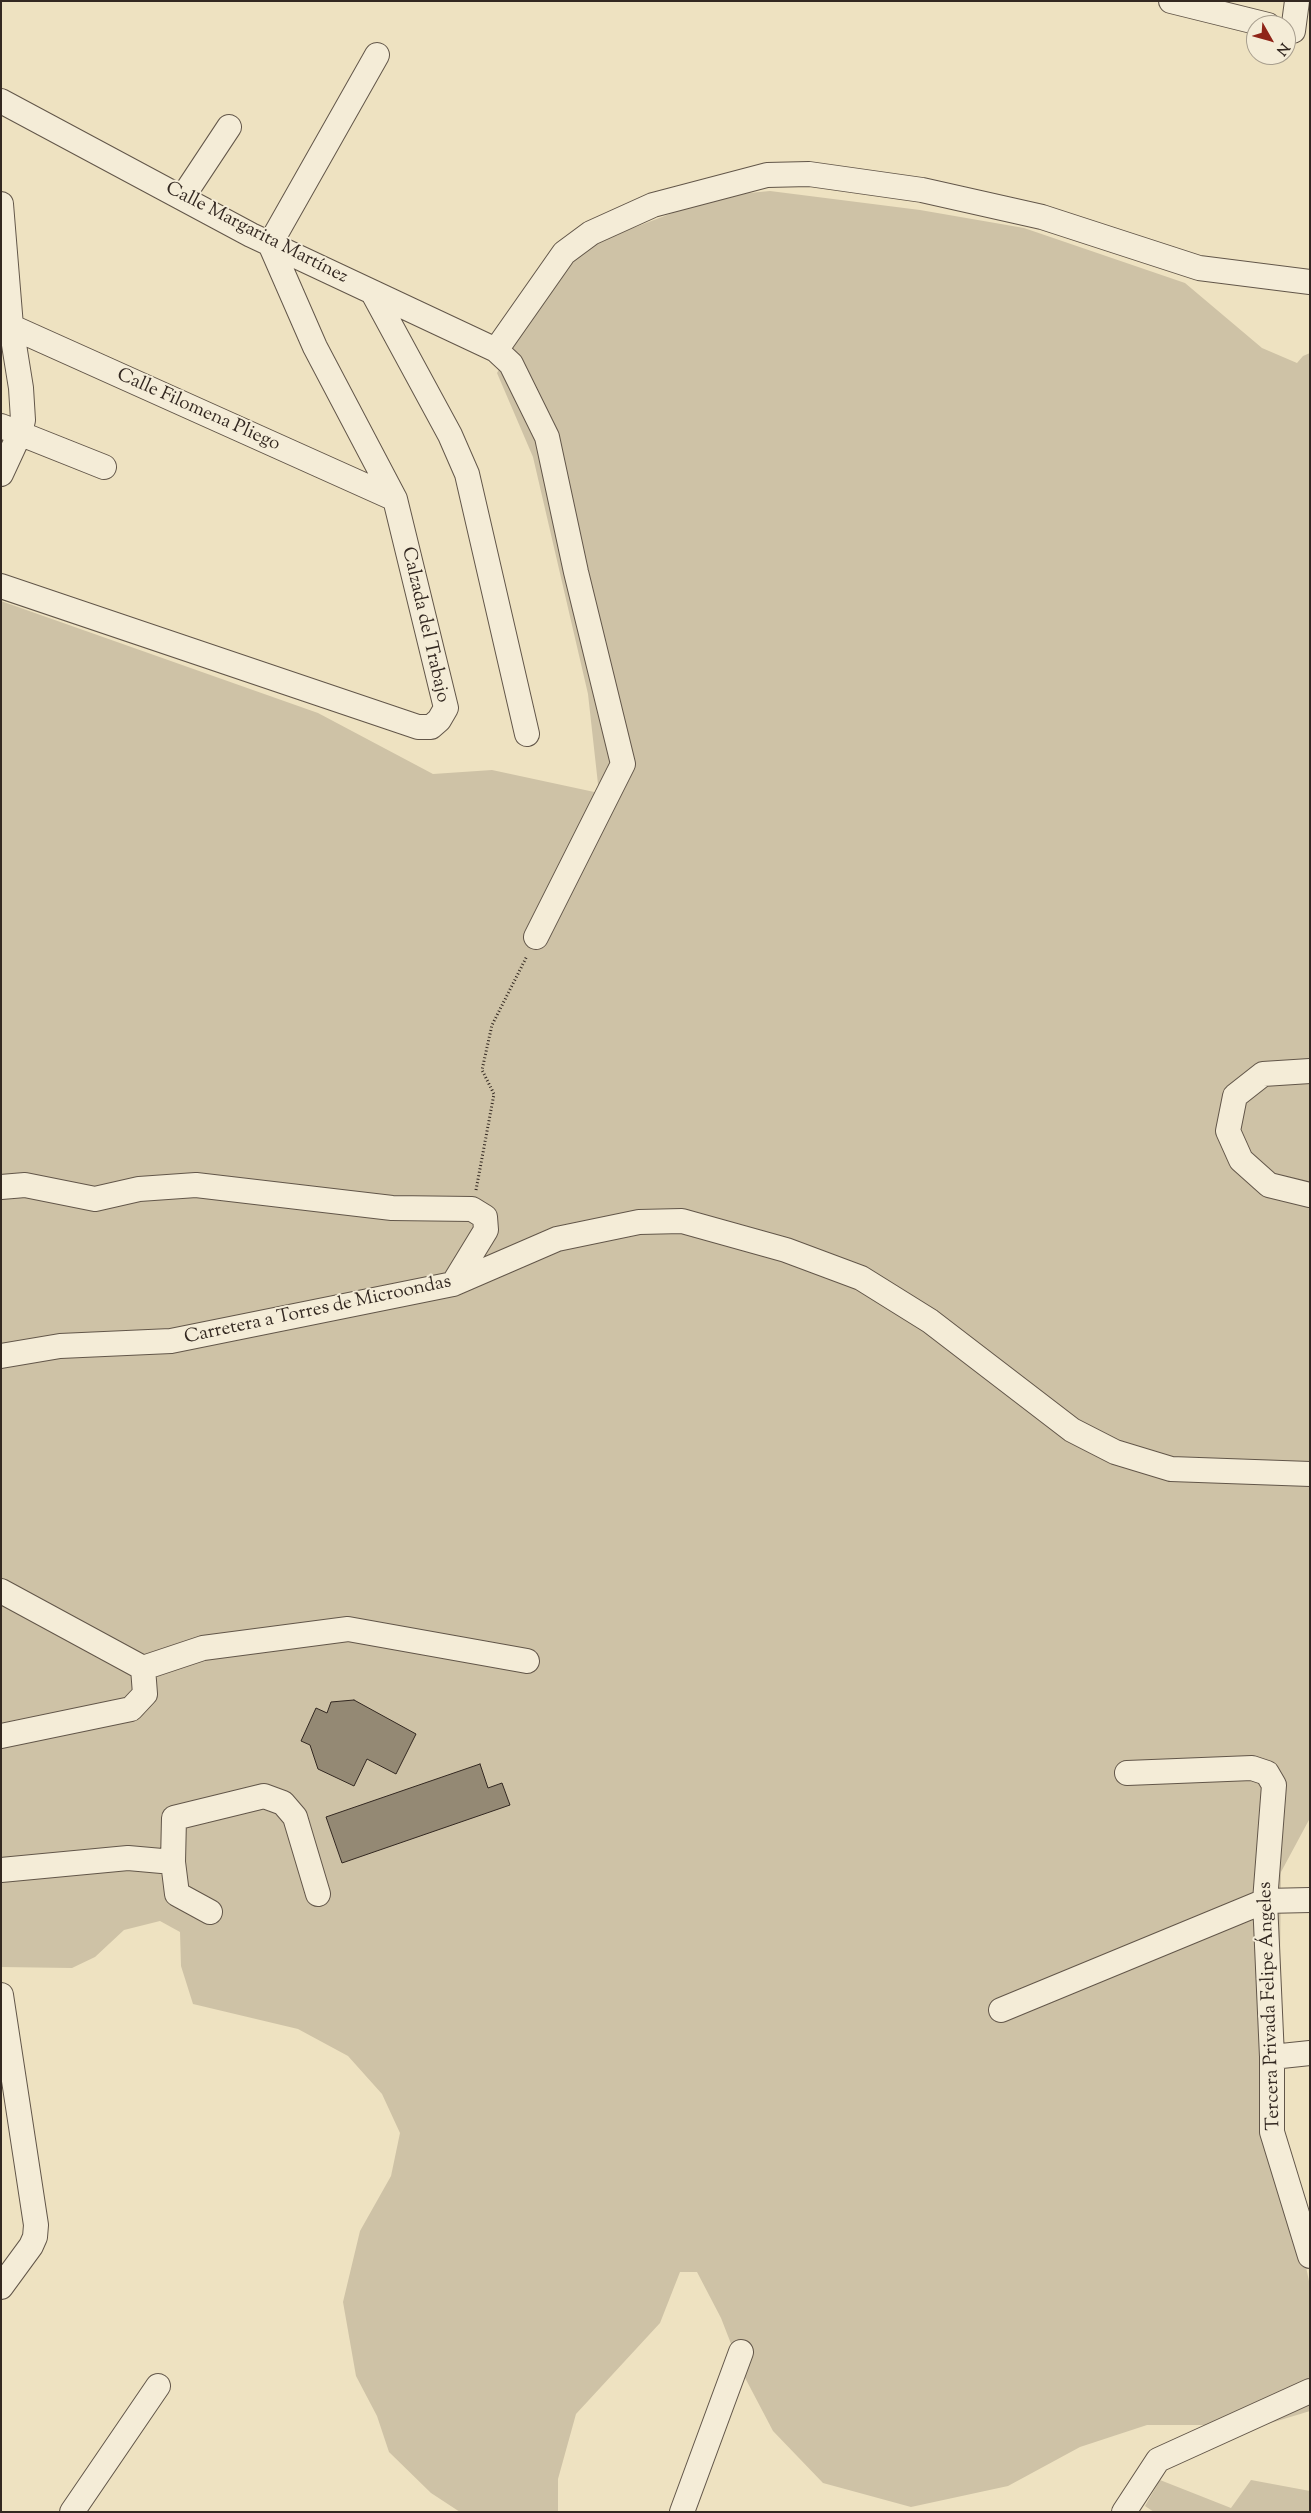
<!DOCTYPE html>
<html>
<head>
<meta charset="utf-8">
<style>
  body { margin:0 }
  #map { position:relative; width:1311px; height:2513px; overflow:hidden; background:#eee2c1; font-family:"Sorts Mill Goudy",serif }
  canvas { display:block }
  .frame { position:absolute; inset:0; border:2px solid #332821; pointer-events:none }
  .north { position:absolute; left:1246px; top:15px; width:50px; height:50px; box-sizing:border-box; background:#f4ecd7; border:1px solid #a79e8e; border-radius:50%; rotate:128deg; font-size:14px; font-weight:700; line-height:20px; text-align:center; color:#332821 }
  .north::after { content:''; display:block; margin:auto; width:18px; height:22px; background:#8f2418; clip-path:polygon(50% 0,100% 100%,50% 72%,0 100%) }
</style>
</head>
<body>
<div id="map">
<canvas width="1311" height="2513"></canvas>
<div class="frame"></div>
<div class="north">N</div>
</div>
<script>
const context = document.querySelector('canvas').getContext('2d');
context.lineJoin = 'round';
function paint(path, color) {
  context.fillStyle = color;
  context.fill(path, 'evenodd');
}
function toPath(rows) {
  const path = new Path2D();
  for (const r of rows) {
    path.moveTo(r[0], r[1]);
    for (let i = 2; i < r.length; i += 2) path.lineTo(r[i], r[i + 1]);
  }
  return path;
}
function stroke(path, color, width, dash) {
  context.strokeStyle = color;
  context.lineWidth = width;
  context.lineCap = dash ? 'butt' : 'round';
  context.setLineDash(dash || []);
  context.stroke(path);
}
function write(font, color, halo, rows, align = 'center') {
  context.font = font + ' "Sorts Mill Goudy",serif';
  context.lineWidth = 4;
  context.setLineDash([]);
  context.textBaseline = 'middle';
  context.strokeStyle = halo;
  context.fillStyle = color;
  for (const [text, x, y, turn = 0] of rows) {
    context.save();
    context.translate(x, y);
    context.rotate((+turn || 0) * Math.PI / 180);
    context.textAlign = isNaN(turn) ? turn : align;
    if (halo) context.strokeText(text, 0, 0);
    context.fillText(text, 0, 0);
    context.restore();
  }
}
paint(toPath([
  [770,191,920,210,1024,228,1185,283,1262,348,1297,363,1303,356,1310,353,1310,1818,1281,1872,1279,2057,1284,2161,1310,2286,1310,2411,1264,2425,1147,2425,1080,2447,1008,2486,911,2507,823,2483,773,2431,742,2372,721,2318,697,2272,680,2272,660,2323,576,2414,558,2479,558,2512,460,2512,431,2493,389,2452,377,2416,356,2376,343,2302,360,2231,391,2176,400,2133,382,2094,348,2056,298,2029,193,2004,181,1966,180,1932,160,1921,124,1930,95,1957,72,1968,1,1967,1,601,318,713,433,774,492,770,599,793,588,694,533,457,497,373,550,277,591,244,717,196],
  [1160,2480,1231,2508,1251,2480,1310,2491,1310,2512,1154,2512,1145,2506]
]), '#cec2a6');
const building = toPath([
  [354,1700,416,1734,396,1774,367,1759,354,1786,318,1769,310,1745,301,1741,316,1708,327,1713,331,1702,354,1700],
  [480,1764,488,1788,502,1783,510,1805,342,1863,326,1817,480,1764]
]);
paint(building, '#948974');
stroke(building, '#332821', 1);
const minor = toPath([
  [1171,1,1268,25],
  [1293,31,1297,1],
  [1,101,251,235,496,350,511,364,547,437,576,572,623,764,536,937],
  [182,198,229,127],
  [1,204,11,326,21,388,23,420,20,433,1,474],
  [373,293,450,435,467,474,527,734],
  [1,322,395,499],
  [496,350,564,253,591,233,653,205,767,175,809,174,922,190,1042,217,1199,268,1310,282],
  [1,426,104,467],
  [1,586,418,727,431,727,439,720,446,708,395,499,315,347,270,244,377,55],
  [1310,1071,1263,1074,1235,1096,1228,1131,1241,1160,1269,1185,1310,1195],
  [1,1187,25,1185,95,1199,139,1189,196,1185,392,1208,472,1209,485,1217,486,1230,453,1284],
  [1,1356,60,1346,171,1341,453,1284,557,1239,639,1222,682,1221,786,1250,861,1278,930,1321,1072,1430,1115,1452,1171,1469,1310,1474],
  [1,1591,143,1668,145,1694,131,1709,1,1736],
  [143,1668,203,1648,348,1629,527,1661],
  [1127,1773,1252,1768,1267,1773,1274,1785,1265,1901,1272,2057,1272,2132,1310,2256],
  [1,1870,128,1858,173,1862],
  [210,1912,177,1894,173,1862,174,1818,264,1796,283,1803,295,1817,318,1894],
  [1,1995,36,2225,35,2237,31,2246,1,2287],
  [1001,2010,1265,1901,1310,1900],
  [1272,2057,1310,2053],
  [72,2512,158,2386],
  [682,2512,741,2352],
  [1124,2512,1158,2460,1310,2391]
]);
stroke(minor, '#625649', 26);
stroke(toPath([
  [476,1190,494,1094,482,1070,492,1025,527,956]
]), '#332821', 3, [1, 2.5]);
stroke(minor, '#f4ecd7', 24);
write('19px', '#332821', '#f4ecd7', [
  ["Calle Margarita Martínez",256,234,27],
  ["Calle Filomena Pliego",198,411,24],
  ["Calzada del Trabajo",424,625,77],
  ["Carretera a Torres de Microondas",318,1311,-12],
  ["Tercera Privada Felipe Ángeles",1271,2006,-92]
]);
</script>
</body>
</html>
